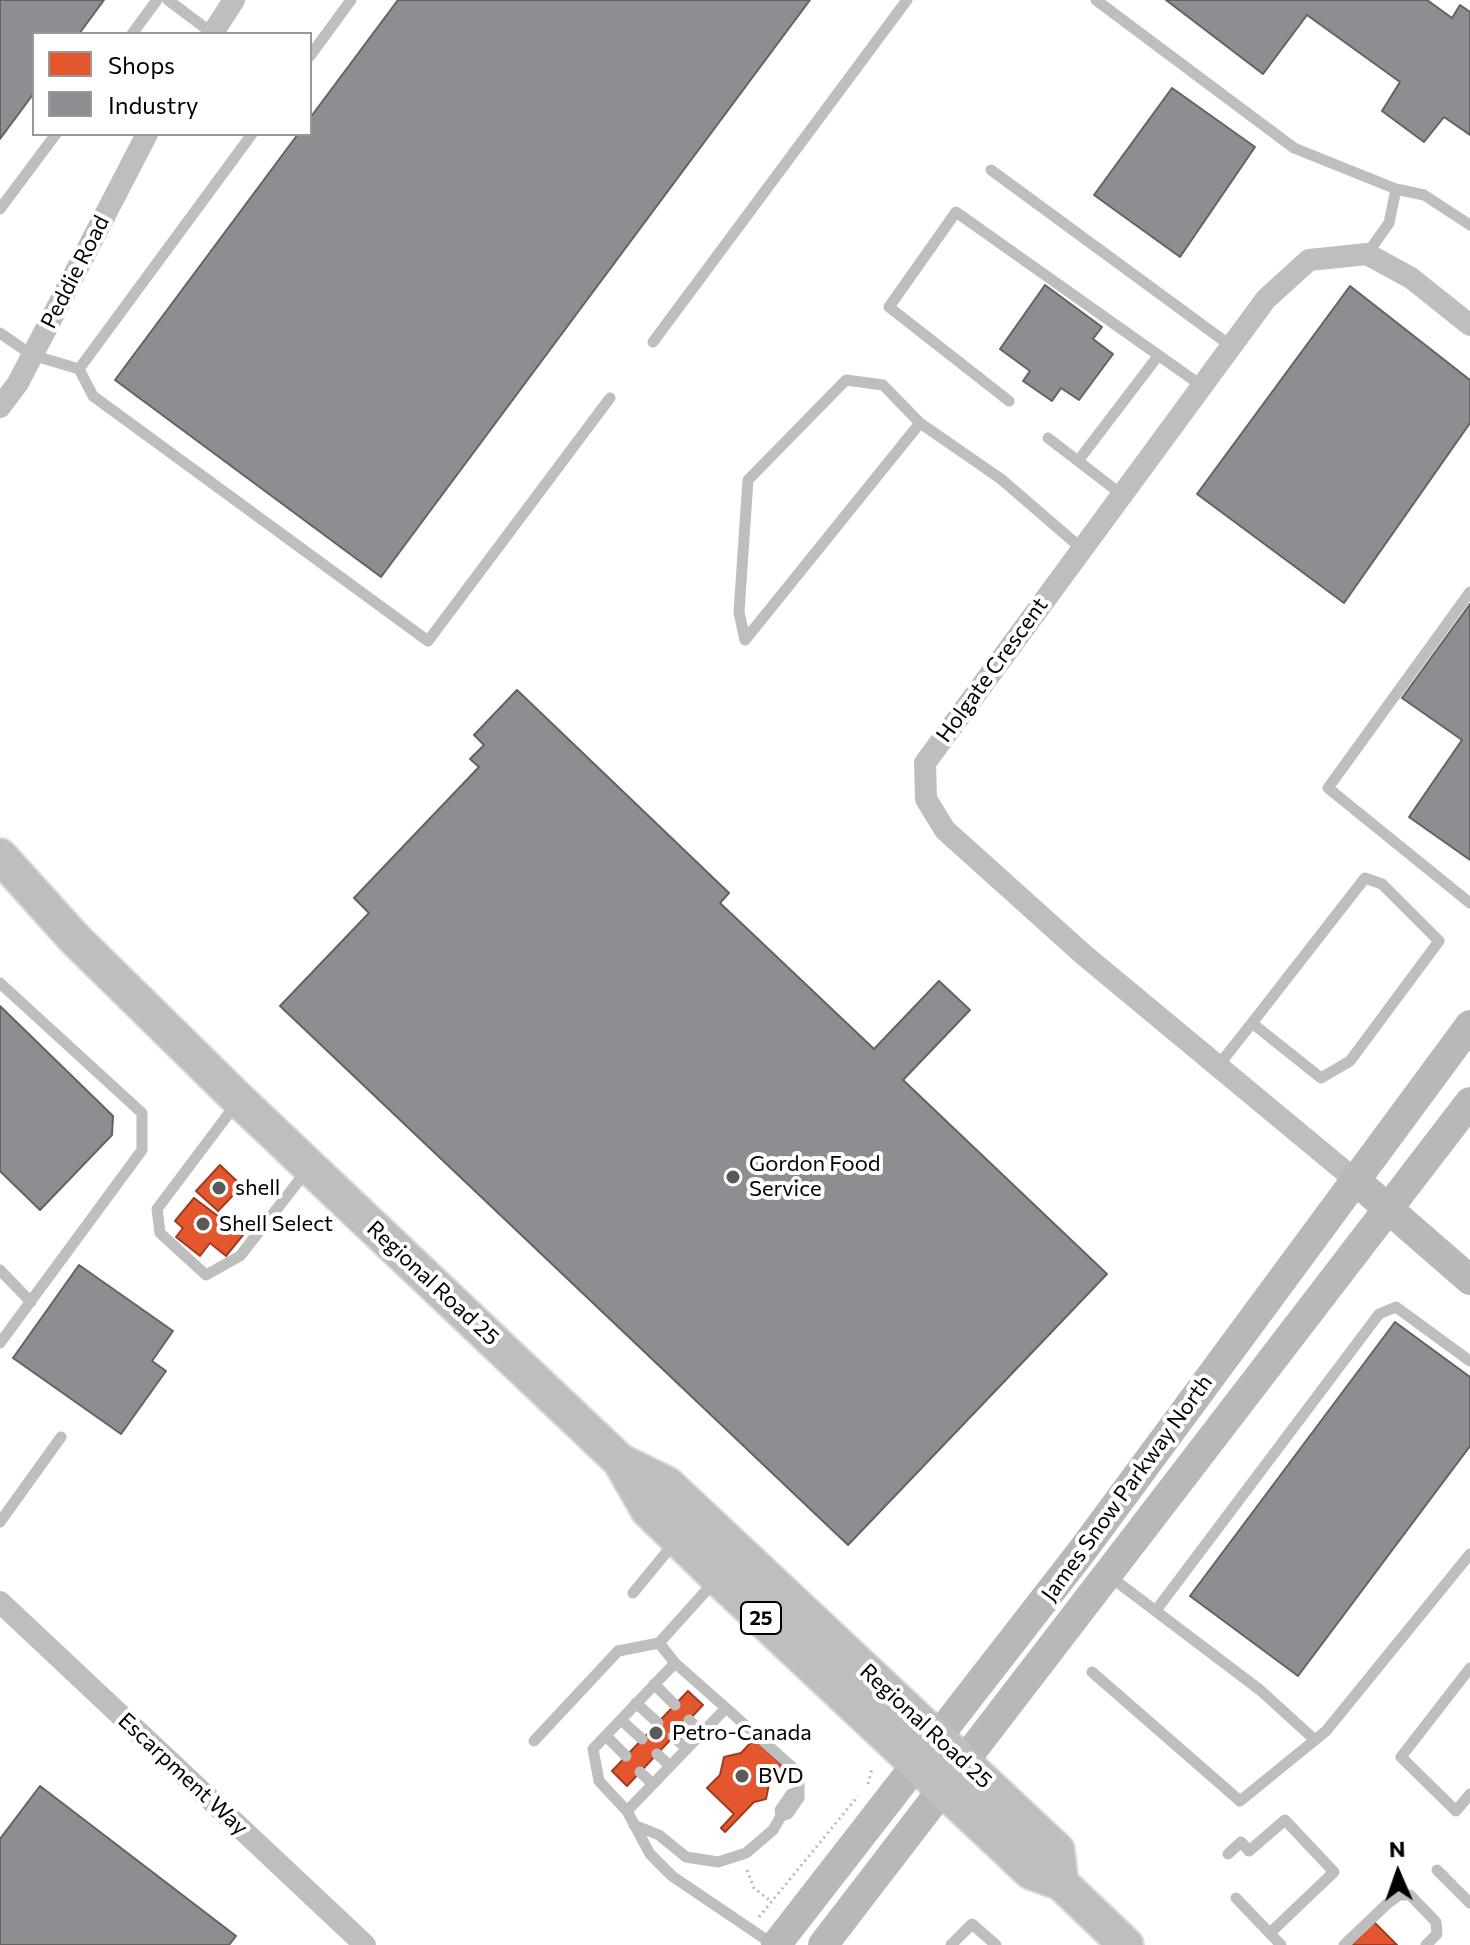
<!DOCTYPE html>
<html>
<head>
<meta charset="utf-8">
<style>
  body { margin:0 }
  #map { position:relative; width:1470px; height:1945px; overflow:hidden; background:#fff; font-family:Commissioner,sans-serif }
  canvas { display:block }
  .legend { position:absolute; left:32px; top:32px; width:280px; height:104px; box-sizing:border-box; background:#fff; border:2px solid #999; margin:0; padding:10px 14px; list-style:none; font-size:24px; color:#000 }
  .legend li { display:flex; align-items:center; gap:16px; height:40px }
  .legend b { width:40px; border:2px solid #999 }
  .north { position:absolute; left:1358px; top:1833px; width:80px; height:80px; -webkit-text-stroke:6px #fff; paint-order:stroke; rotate:358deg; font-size:22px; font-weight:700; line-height:32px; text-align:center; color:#000 }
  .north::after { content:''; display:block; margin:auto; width:28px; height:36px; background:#000; clip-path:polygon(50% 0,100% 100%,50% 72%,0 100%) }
</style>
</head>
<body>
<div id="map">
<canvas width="1470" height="1945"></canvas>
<ul class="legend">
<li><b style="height:22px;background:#e4572e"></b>Shops</li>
<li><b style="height:22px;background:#8d8d92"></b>Industry</li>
</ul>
<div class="north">N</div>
</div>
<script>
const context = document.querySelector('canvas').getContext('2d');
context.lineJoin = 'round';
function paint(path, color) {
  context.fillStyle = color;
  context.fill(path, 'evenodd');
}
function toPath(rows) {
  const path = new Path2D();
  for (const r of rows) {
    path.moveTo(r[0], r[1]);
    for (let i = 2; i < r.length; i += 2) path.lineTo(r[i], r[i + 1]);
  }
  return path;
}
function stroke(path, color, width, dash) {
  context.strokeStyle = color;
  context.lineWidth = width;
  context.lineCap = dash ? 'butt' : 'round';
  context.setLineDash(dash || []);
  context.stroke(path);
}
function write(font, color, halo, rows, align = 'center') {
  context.font = font + ' Commissioner,sans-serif';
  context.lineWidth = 8;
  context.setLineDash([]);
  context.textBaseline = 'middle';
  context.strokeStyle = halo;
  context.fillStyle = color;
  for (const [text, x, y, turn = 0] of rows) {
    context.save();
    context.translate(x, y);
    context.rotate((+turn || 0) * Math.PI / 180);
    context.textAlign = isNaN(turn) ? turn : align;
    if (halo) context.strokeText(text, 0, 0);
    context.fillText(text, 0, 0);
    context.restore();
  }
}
const shops = toPath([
  [220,1165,242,1186,218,1211,196,1191,220,1165],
  [194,1198,243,1235,226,1256,210,1243,200,1256,176,1237,183,1228,175,1221,194,1198],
  [688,1691,703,1705,627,1786,612,1771,688,1691],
  [754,1739,785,1768,769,1784,766,1799,754,1802,725,1832,721,1828,734,1814,707,1788,720,1775,724,1757,741,1753,754,1739],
  [1374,1922,1397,1945,1352,1945,1374,1922]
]);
paint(shops, '#e4572e');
stroke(shops, '#a03d20', 2);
const industry = toPath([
  [0,0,104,0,79,34,34,34,34,93,0,139,0,0],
  [398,0,810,0,381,577,115,380,298,134,310,134,310,118,398,0],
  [1166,0,1427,0,1452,18,1460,5,1470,12,1470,135,1444,117,1424,142,1382,111,1400,82,1307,15,1263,74,1166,0],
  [1172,88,1255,147,1180,257,1094,195,1172,88],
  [1045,285,1102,327,1093,339,1113,354,1079,400,1061,388,1052,401,1023,381,1030,371,1000,349,1045,285],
  [1350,286,1470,380,1470,423,1344,603,1197,494,1350,286],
  [1470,604,1470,860,1409,817,1462,740,1402,698,1470,604],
  [517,690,729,893,720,903,874,1049,939,981,970,1010,903,1080,1107,1274,848,1545,280,1006,369,913,354,898,479,767,470,759,484,745,474,735,517,690],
  [0,1006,113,1116,112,1135,40,1210,0,1171,0,1006],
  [79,1265,173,1331,152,1361,166,1371,121,1434,13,1358,79,1265],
  [1395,1322,1470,1377,1470,1446,1298,1676,1190,1596,1395,1322],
  [40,1786,236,1936,229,1945,0,1945,0,1839,40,1786]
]);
paint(industry, '#8d8d92');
stroke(industry, '#636366', 2);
const primary = toPath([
  [0,856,74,938,239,1100,620,1461,667,1484,1057,1850,1061,1883],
  [620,1461,648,1510,718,1578,1031,1872,1061,1883,1126,1945]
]);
stroke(primary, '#dbdbdb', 38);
stroke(toPath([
  [868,1784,872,1768],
  [747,1870,754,1888,772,1902],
  [759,1917,858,1796]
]), '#b9b9b9', 3, [2, 4]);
stroke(toPath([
  [168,0,212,33],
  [1096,0,1294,148,1396,189,1424,195,1470,225],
  [132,34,157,0],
  [310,56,351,0],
  [991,170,1231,346],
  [0,209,56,134],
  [1367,254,1389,223,1396,189],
  [0,333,32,355,79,369,252,134],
  [653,342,907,0],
  [79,369,93,396,428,641,610,398],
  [1009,401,889,307,956,212,1202,386],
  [1048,438,1121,494],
  [1078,461,1158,356],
  [1470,592,1328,788,1470,903],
  [745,640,739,612,748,480,846,380,883,385,920,423,1001,479,1081,548],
  [745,640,920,423],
  [0,983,142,1113,142,1150,0,1343],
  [1218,1066,1252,1023,1365,878,1382,884,1439,941,1350,1061,1321,1078,1252,1023],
  [236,1104,157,1209,160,1233,206,1275,240,1256,308,1169],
  [0,1270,31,1302],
  [0,1522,61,1437],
  [1108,1575,1260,1690,1315,1740,1326,1731,1470,1554],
  [714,1582,659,1643,675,1663,593,1749,599,1781,627,1811,650,1854,672,1876,774,1945],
  [633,1593,675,1542],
  [1157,1609,1379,1314,1396,1307,1470,1361],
  [1470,1668,1401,1757,1456,1811,1470,1794],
  [1092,1672,1240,1801,1315,1740],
  [654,1684,675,1705],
  [636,1703,658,1723],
  [726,1708,799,1773,799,1798,788,1814,781,1816],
  [621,1720,642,1739],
  [689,1720,703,1733],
  [606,1736,626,1756],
  [673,1736,687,1749],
  [534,1741,618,1651,659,1643],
  [657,1754,670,1766],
  [640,1772,653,1784],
  [627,1811,726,1708,675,1663],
  [634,1825,659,1835,686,1857,718,1862,746,1853,773,1830,781,1816,780,1810,791,1794,799,1792],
  [1228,1854,1241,1842,1249,1851,1285,1820,1334,1872,1270,1933],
  [1437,1870,1470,1903],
  [1236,1898,1281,1945],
  [951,1945,972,1924,996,1945],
  [1344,1945,1387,1904,1399,1895,1410,1895,1436,1922,1437,1934,1426,1945]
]), '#bebebe', 11);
stroke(toPath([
  [212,34,234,0],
  [0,407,18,383,147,134],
  [1354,1179,1084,955,945,830,926,799,925,763,1266,299,1309,260,1367,254,1411,278,1470,325],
  [0,1602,365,1945]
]), '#bebebe', 22);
stroke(toPath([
  [1354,1179,1470,1280],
  [776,1945,1082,1551,1470,1025],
  [823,1945,1470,1102]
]), '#b8b8b8', 30);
stroke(primary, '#bebebe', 34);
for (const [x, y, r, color] of [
  [733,1177,8,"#595959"],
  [219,1188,8,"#595959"],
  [203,1224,8,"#595959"],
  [656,1733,8,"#595959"],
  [742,1776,8,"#595959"]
]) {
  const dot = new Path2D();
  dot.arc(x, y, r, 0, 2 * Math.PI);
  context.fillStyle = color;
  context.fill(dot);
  stroke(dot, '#fff', 3);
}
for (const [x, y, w] of [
  [761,1618,40]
]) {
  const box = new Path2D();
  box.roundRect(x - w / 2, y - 16, w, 32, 6);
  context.fillStyle = '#fff';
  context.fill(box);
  stroke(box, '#000', 2);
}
write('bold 20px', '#000', null, [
  ["25",761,1618]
]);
write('22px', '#000', '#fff', [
  ["Peddie Road",75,272,-63],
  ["Holgate Crescent",992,670,-54],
  ["Regional Road 25",433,1283,43],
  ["James Snow Parkway North",1127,1488,-54],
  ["Regional Road 25",926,1726,43],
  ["Escarpment Way",183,1774,43]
]);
write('22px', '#000', '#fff', [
  ["Gordon Food",749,1164],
  ["Service",749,1189],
  ["shell",235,1188],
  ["Shell Select",219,1224],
  ["Petro-Canada",672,1733],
  ["BVD",758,1776]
], 'left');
</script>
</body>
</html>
